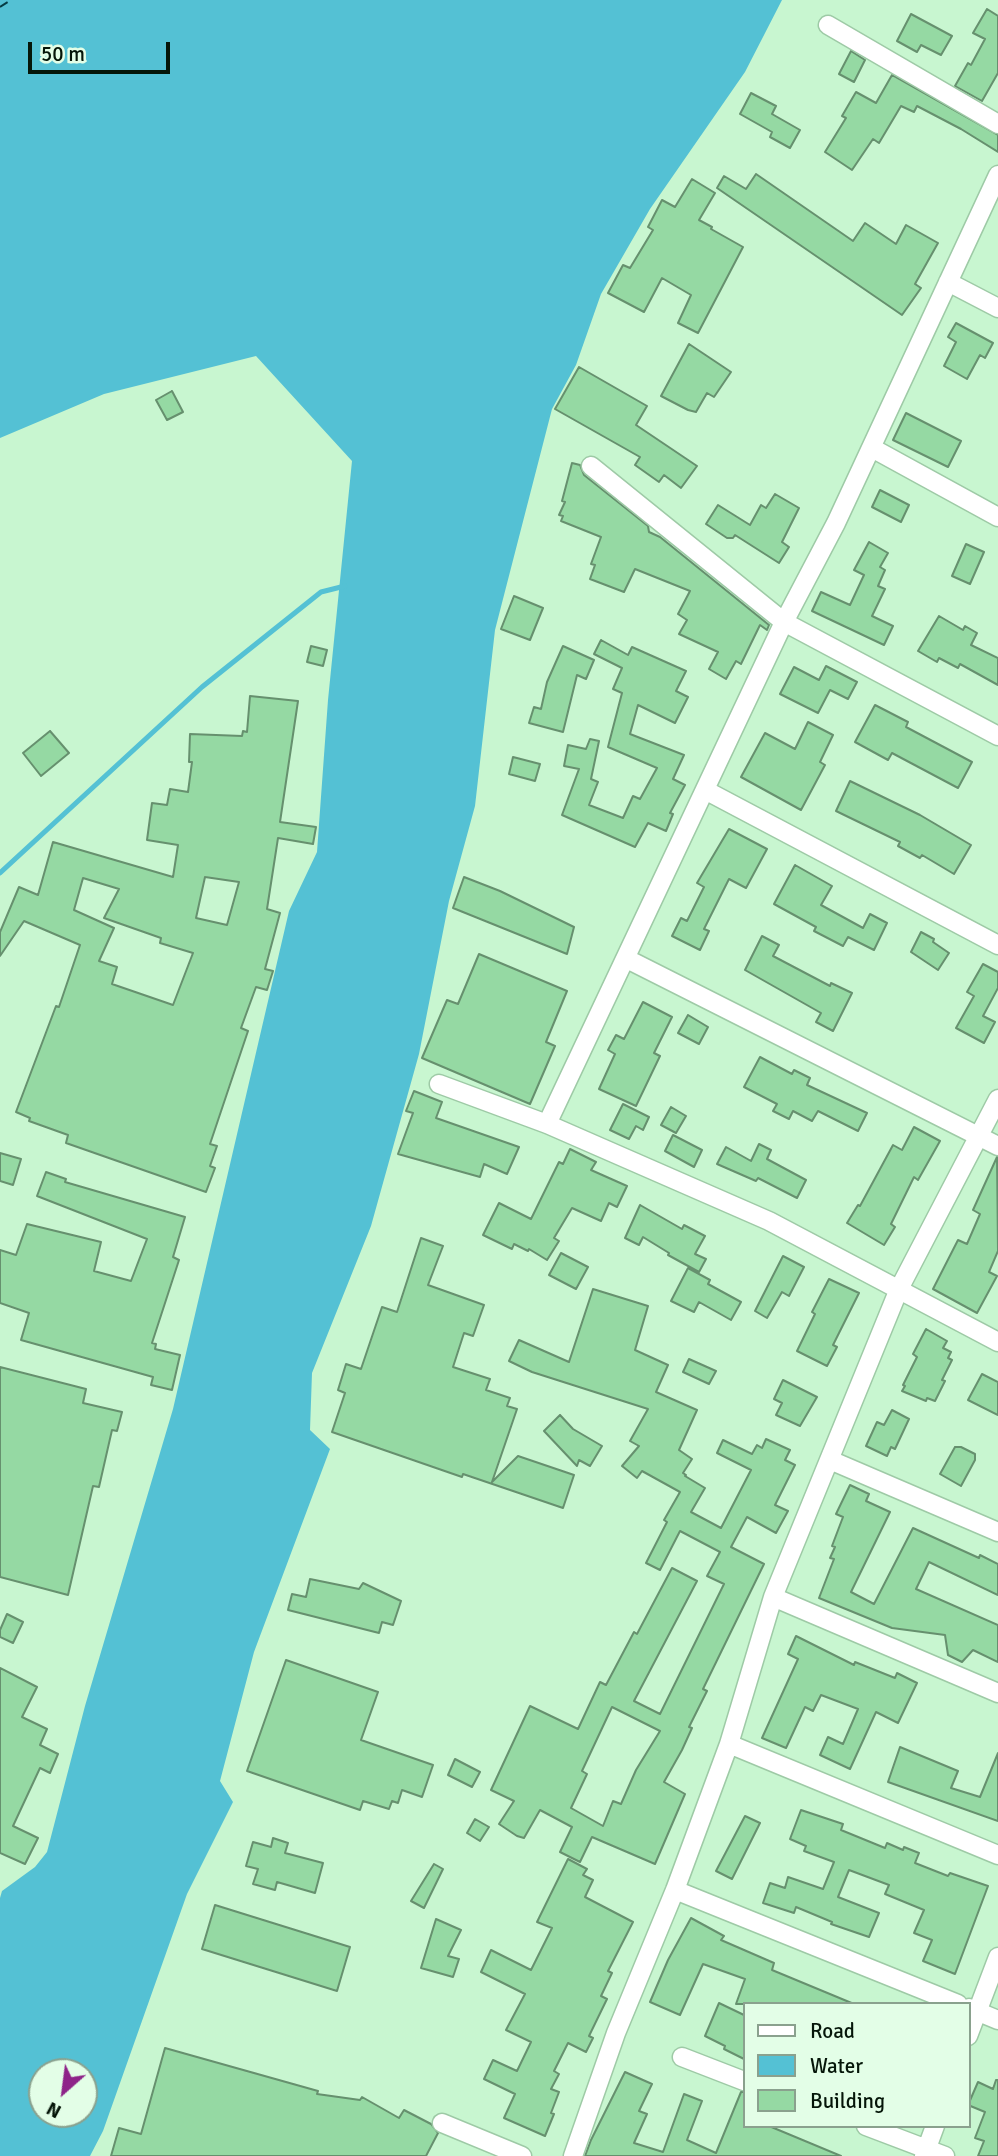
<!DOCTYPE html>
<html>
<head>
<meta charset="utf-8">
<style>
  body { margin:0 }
  #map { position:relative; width:998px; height:2156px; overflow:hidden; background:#c8f6d0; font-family:Signika,sans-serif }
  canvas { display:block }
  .legend { position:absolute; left:743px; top:2002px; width:228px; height:126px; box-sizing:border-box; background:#e3fee7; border:2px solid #8aa18e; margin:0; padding:9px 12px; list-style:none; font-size:21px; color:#051609 }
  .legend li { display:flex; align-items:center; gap:14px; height:35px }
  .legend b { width:35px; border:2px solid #8aa18e }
  .north { position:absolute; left:28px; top:2058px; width:70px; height:70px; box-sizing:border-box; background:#e3fee7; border:2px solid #8aa18e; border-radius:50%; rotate:208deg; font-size:19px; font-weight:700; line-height:28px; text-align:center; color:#051609 }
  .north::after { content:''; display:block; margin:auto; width:24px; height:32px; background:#8e2489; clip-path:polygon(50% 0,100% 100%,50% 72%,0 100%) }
  .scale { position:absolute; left:28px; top:42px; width:142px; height:32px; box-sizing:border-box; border:4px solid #051609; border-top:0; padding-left:9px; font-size:21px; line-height:24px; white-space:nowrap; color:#051609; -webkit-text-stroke:5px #e3fee7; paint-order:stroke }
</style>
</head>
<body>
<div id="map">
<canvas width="998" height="2156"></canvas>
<ul class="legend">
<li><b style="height:9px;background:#fff"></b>Road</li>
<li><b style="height:19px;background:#54c1d4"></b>Water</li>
<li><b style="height:19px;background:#95d9a3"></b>Building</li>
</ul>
<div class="north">N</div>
<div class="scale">50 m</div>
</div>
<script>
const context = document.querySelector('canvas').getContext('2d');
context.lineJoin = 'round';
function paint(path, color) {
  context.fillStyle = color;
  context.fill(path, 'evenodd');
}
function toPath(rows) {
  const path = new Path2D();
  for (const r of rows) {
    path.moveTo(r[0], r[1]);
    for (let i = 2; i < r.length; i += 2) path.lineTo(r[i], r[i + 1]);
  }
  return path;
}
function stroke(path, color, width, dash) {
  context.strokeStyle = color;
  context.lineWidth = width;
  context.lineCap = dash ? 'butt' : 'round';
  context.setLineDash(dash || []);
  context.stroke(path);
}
paint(toPath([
  [0,0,782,0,745,72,650,209,601,294,576,365,552,409,495,630,475,806,449,901,419,1054,371,1226,312,1373,310,1430,330,1449,254,1652,220,1781,233,1802,187,1894,103,2131,90,2156,0,2156,0,1898,2,1891,35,1867,47,1852,85,1706,173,1409,289,911,317,852,328,700,352,461,256,356,104,394,0,438],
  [42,2072,84,2072,84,2114,42,2114]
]), '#54c1d4');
stroke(toPath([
  [0,873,202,687,321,592,345,586]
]), '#54c1d4', 5);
stroke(toPath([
  [0,7,11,0]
]), '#063b43', 2, [9, 7]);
const building = toPath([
  [987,9,998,16,998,73,982,101,955,86,968,63,971,65,985,39,973,33,987,9],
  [911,14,952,36,941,55,921,45,917,52,897,41,911,14],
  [851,51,865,60,854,82,839,74,851,51],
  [892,75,998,135,998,152,961,129,917,106,914,112,901,106,879,143,873,139,852,170,825,152,846,118,842,116,856,92,876,103,892,75],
  [751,93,776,106,772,114,800,130,790,148,770,137,772,132,740,114,751,93],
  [756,174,853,241,865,223,896,244,906,225,938,243,915,284,921,288,902,315,717,188,724,176,746,189,756,174],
  [692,179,715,193,699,220,712,227,711,229,743,247,698,333,678,323,691,295,662,278,644,312,608,293,623,265,630,268,653,230,648,227,662,200,675,207,692,179],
  [956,323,993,343,985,358,980,355,967,379,944,366,956,342,948,337,956,323],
  [689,344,731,372,714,397,707,393,696,412,688,410,661,396,689,344],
  [579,367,647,406,636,425,697,466,681,488,664,475,659,482,635,465,640,457,555,409,579,367],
  [172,391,183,412,167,420,156,400,172,391],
  [906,413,961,441,948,467,893,440,906,413],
  [572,463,580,465,584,475,648,526,649,532,660,537,769,625,767,630,760,625,741,664,736,661,726,679,709,669,718,652,679,634,687,620,678,614,690,591,635,569,624,592,590,579,595,565,591,564,601,537,561,521,563,516,559,515,565,502,562,501,572,463],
  [880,490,909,505,901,522,872,507,880,490],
  [775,494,799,508,782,542,789,547,779,563,735,535,733,538,727,538,706,524,718,505,750,525,761,505,766,508,775,494],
  [869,542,888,553,880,567,885,570,878,586,885,589,872,616,893,626,884,645,812,611,821,592,850,605,864,575,854,570,869,542],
  [966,544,984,552,970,584,952,576,966,544],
  [514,596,543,608,530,640,501,629,514,596],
  [939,616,963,630,965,626,977,633,971,645,998,658,998,685,960,664,958,668,939,658,937,662,918,651,939,616],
  [601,640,628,655,632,647,686,671,676,691,688,697,675,723,638,705,630,734,684,755,673,779,685,785,670,813,673,814,666,831,648,823,635,847,562,815,579,769,564,766,568,745,586,749,590,739,599,741,591,779,598,782,589,805,623,818,633,796,640,799,657,768,608,747,622,693,613,689,622,668,594,654,601,640],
  [311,646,327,650,323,666,307,662,311,646],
  [563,646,594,660,586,679,577,675,563,732,529,723,534,707,541,709,547,682,563,646],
  [826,666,857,682,848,699,830,690,818,713,780,694,794,667,819,680,826,666],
  [250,696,298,701,280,822,316,827,313,844,278,838,267,909,280,913,265,969,273,971,267,990,256,987,241,1028,248,1031,210,1144,217,1146,210,1166,215,1168,206,1192,66,1143,68,1135,29,1121,30,1118,16,1112,56,1006,59,1007,80,945,24,921,0,956,0,932,19,887,38,895,53,842,173,877,178,845,147,840,152,803,167,805,170,789,188,792,192,762,189,762,190,734,242,736,243,731,247,732,250,696],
  [205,877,239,882,227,925,196,918,205,877],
  [83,878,119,889,104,918,161,938,160,943,193,953,173,1005,112,984,117,967,99,961,114,928,74,910,83,878],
  [875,705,908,722,906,727,972,762,958,788,892,753,888,760,855,742,875,705],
  [808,722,833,735,820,762,825,765,801,810,741,777,765,733,795,749,808,722],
  [50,731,69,753,41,776,23,753,50,731],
  [513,757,540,764,535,781,509,774,513,757],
  [850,781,920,815,971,845,954,874,922,855,920,858,898,846,900,842,836,811,850,781],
  [729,829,767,849,746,888,729,879,704,929,709,931,700,950,672,936,681,918,687,921,704,887,697,883,729,829],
  [795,865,832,886,821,905,863,928,870,914,887,923,874,950,848,937,843,946,814,931,816,927,774,904,795,865],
  [464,877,500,891,574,927,567,954,453,908,464,877],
  [921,932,934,939,933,942,949,953,938,970,911,952,921,932],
  [762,936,779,945,773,956,830,986,831,983,852,993,833,1031,816,1022,821,1013,745,970,762,936],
  [479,954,567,991,546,1042,555,1046,530,1104,422,1058,447,1000,458,1004,479,954],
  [983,964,998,972,998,988,983,1016,995,1022,984,1043,956,1028,974,996,967,992,983,964],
  [643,1002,672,1017,654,1053,660,1056,636,1106,599,1089,615,1054,608,1050,616,1035,624,1039,643,1002],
  [688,1015,708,1027,699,1044,678,1033,688,1015],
  [760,1057,792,1074,794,1070,810,1078,807,1085,867,1113,858,1131,818,1111,812,1121,793,1111,789,1119,773,1111,777,1104,744,1087,760,1057],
  [414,1091,442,1102,436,1118,519,1147,507,1174,484,1164,480,1177,398,1154,413,1113,406,1111,414,1091],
  [623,1104,649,1117,643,1130,636,1126,629,1139,610,1130,623,1104],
  [671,1107,686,1116,676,1133,661,1125,671,1107],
  [914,1127,940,1141,918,1180,914,1177,891,1224,895,1227,884,1245,847,1223,858,1205,860,1206,893,1145,902,1150,914,1127],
  [673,1135,702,1150,694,1167,665,1151,673,1135],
  [759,1144,771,1150,767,1159,806,1180,797,1198,758,1178,756,1181,717,1164,726,1147,751,1161,759,1144],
  [570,1149,596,1162,591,1170,627,1186,617,1207,609,1203,601,1221,572,1208,554,1238,559,1241,547,1260,529,1249,528,1251,514,1244,512,1249,483,1235,499,1203,531,1219,559,1162,563,1164,570,1149],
  [0,1153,21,1159,13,1185,0,1181,0,1153],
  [997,1157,998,1251,989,1272,997,1276,977,1313,933,1289,958,1240,967,1244,980,1214,973,1210,997,1157],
  [46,1172,66,1179,65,1182,185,1217,173,1257,179,1260,152,1343,156,1344,155,1349,180,1355,172,1390,151,1385,153,1377,21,1340,29,1313,0,1303,0,1250,16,1255,27,1224,101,1242,94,1271,131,1281,147,1239,37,1196,46,1172],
  [640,1205,682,1229,684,1225,705,1236,695,1254,706,1259,699,1272,668,1255,669,1253,643,1237,639,1245,625,1238,640,1205],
  [421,1238,443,1246,428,1285,484,1305,473,1336,464,1333,453,1367,490,1379,486,1390,510,1398,507,1406,517,1409,492,1482,518,1456,574,1475,563,1508,463,1474,462,1477,332,1432,345,1393,338,1390,346,1364,361,1369,382,1307,397,1312,421,1238],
  [561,1253,588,1267,576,1289,549,1275,561,1253],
  [783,1256,804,1267,789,1296,782,1292,767,1318,755,1311,783,1256],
  [688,1268,710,1280,708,1284,741,1302,731,1320,699,1302,694,1312,671,1301,688,1268],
  [829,1279,859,1293,833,1345,837,1347,827,1366,797,1351,815,1314,812,1312,829,1279],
  [593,1289,648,1306,635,1350,668,1365,656,1392,697,1410,679,1450,692,1459,683,1473,686,1475,685,1476,705,1488,691,1512,721,1528,751,1470,717,1453,723,1440,752,1454,757,1445,762,1448,766,1439,790,1450,785,1460,795,1465,775,1505,788,1511,776,1533,747,1517,731,1547,764,1564,703,1689,707,1691,689,1727,692,1728,682,1750,664,1782,685,1794,655,1864,592,1837,580,1862,560,1852,572,1827,540,1810,524,1838,517,1836,499,1824,514,1801,491,1790,530,1706,578,1729,600,1682,606,1685,634,1632,637,1634,672,1568,697,1581,634,1701,660,1714,724,1584,707,1576,720,1552,680,1531,660,1570,646,1563,667,1522,664,1520,680,1492,642,1471,637,1478,622,1466,639,1446,630,1441,648,1409,532,1372,509,1361,519,1340,569,1362,593,1289],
  [612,1707,660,1731,636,1770,621,1804,613,1801,603,1826,571,1808,587,1774,582,1771,612,1707],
  [926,1329,947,1341,943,1348,951,1352,948,1358,952,1360,942,1380,945,1381,935,1401,927,1398,926,1401,902,1391,905,1386,903,1385,917,1357,913,1354,926,1329],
  [689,1359,716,1371,709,1384,683,1372,689,1359],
  [0,1367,86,1389,83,1403,122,1412,117,1431,112,1430,99,1487,93,1486,68,1595,0,1577,0,1367],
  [982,1374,998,1382,998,1415,968,1400,982,1374],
  [783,1380,817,1397,800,1426,776,1415,782,1403,774,1399,783,1380],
  [892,1410,909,1419,895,1449,891,1447,887,1456,866,1446,877,1422,884,1425,892,1410],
  [560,1415,573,1429,602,1446,590,1466,579,1460,577,1466,544,1431,560,1415],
  [955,1447,961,1447,975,1454,975,1460,961,1486,940,1474,955,1447],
  [850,1485,869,1494,866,1501,890,1512,851,1592,874,1604,913,1528,979,1558,980,1555,998,1564,998,1595,929,1562,916,1589,998,1625,998,1662,973,1650,962,1662,948,1655,945,1635,892,1628,819,1598,834,1559,830,1558,835,1547,832,1546,843,1517,836,1514,850,1485],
  [310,1579,359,1589,363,1583,401,1601,393,1625,382,1622,379,1633,288,1610,292,1594,306,1597,310,1579],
  [7,1614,23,1622,13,1643,0,1637,0,1630,7,1614],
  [796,1636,854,1665,855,1662,895,1678,897,1673,917,1683,898,1723,876,1712,850,1769,820,1755,828,1737,843,1744,858,1709,821,1695,813,1711,805,1707,786,1748,762,1738,798,1659,788,1654,796,1636],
  [286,1660,378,1692,361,1740,433,1765,422,1797,402,1790,398,1803,392,1801,389,1809,363,1801,360,1810,247,1771,286,1660],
  [0,1668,37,1687,22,1717,47,1729,40,1745,58,1754,50,1773,40,1768,13,1826,38,1838,25,1864,0,1853,0,1668],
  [900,1747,958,1771,951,1788,980,1797,998,1753,998,1821,888,1782,900,1747],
  [455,1759,480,1772,472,1787,448,1775,455,1759],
  [801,1810,843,1824,841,1830,885,1848,887,1843,903,1850,904,1847,919,1853,915,1863,948,1876,950,1873,988,1886,955,1974,923,1961,932,1940,914,1933,924,1910,885,1894,889,1885,849,1870,838,1897,879,1913,869,1937,831,1924,832,1922,796,1907,794,1913,763,1903,770,1883,785,1888,788,1877,823,1889,834,1862,804,1851,806,1846,790,1839,801,1810],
  [745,1816,760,1823,732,1879,716,1871,745,1816],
  [475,1819,489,1827,480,1841,467,1833,475,1819],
  [273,1838,288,1843,285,1853,323,1863,315,1893,277,1882,275,1890,253,1884,258,1869,246,1866,253,1842,271,1847,273,1838],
  [568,1859,587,1869,583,1875,593,1880,585,1897,633,1922,608,1971,612,1973,601,1996,607,1999,589,2036,593,2038,586,2052,568,2043,554,2071,559,2074,551,2089,559,2092,551,2113,554,2114,545,2136,504,2118,515,2094,484,2079,493,2060,517,2071,531,2042,506,2030,525,1994,481,1972,491,1950,531,1970,552,1928,537,1922,568,1859],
  [434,1864,443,1869,424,1908,411,1901,434,1864],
  [215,1905,350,1947,337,1991,202,1949,215,1905],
  [691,1918,724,1936,721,1940,774,1963,772,1970,854,2004,736,2004,745,1979,703,1964,680,2015,650,2002,668,1960,691,1918],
  [436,1919,461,1930,448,1956,459,1959,453,1977,421,1968,436,1919],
  [719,2003,744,2015,744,2059,724,2049,725,2046,705,2036,719,2003],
  [165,2048,318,2091,317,2094,360,2100,362,2097,399,2118,404,2110,431,2124,438,2133,426,2156,111,2156,119,2128,141,2134,165,2048],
  [625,2072,652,2084,639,2111,647,2114,634,2143,663,2152,684,2094,702,2101,687,2140,716,2153,741,2092,744,2092,744,2126,769,2126,841,2156,585,2156,591,2140,625,2072],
  [996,2080,998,2080,998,2156,978,2156,984,2141,975,2138,985,2112,968,2105,978,2082,993,2089,996,2080]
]);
paint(building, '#95d9a3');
stroke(building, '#66906e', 2);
const minor = toPath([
  [828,25,998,124],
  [948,282,998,308],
  [872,448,998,517],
  [591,466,784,622,998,736],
  [705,790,998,945],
  [627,959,998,1146],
  [439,1084,547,1124,769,1221,998,1342],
  [547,1124,784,622,836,523,998,175],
  [830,1460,998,1532],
  [773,1597,998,1693],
  [729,1744,998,1855],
  [675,1890,958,2004],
  [969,2008,998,2020],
  [968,2036,998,1957],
  [682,2057,744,2081],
  [442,2123,522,2156],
  [866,2126,945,2156],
  [573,2156,616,2033,675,1890,729,1744,773,1597,899,1289,998,1099],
  [924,2156,935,2126]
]);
stroke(minor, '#9ecaa6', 21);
stroke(minor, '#fff', 18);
</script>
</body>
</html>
